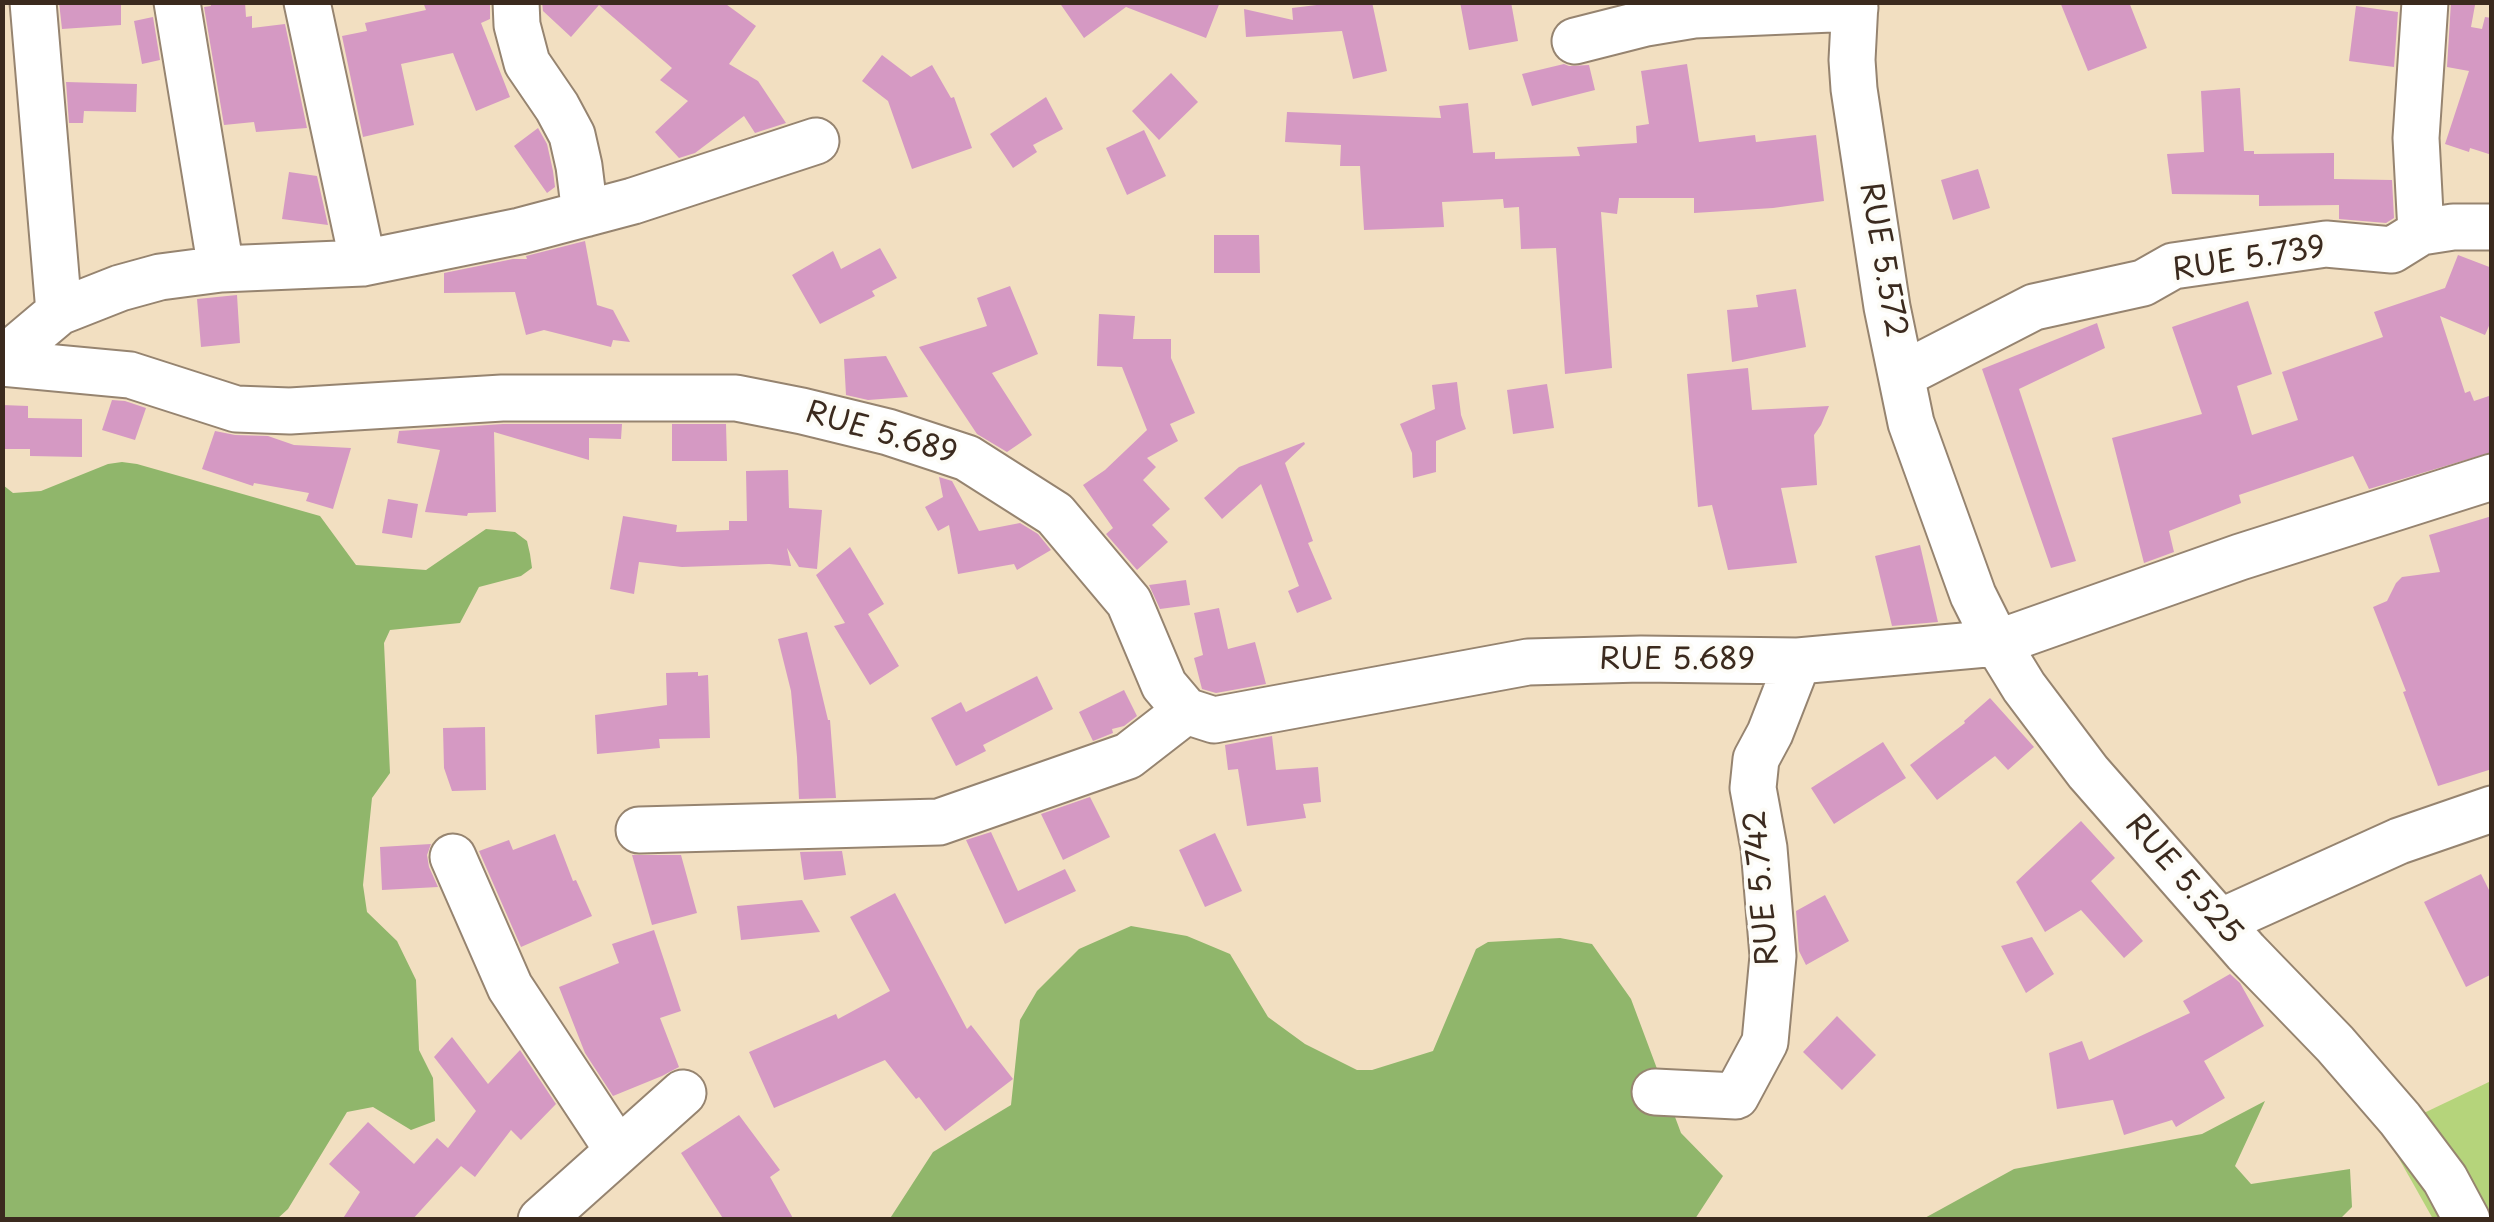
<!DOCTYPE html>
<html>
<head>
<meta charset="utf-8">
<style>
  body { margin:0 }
  #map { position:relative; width:2494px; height:1222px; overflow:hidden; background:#f2dfc1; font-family:"Playpen Sans",sans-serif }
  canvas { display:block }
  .frame { position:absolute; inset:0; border:5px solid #3b2a1e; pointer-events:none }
</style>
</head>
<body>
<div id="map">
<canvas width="2494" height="1222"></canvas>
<div class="frame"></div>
</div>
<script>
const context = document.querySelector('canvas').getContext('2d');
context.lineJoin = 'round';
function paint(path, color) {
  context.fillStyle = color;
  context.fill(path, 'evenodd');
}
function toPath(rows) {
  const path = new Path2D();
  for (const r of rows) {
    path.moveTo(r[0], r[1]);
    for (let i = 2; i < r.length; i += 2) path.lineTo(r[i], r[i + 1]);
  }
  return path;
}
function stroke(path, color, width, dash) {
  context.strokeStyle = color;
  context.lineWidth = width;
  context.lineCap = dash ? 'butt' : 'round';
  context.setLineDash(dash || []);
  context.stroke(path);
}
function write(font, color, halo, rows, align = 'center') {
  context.font = font + ' "Playpen Sans",sans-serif';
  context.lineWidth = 8;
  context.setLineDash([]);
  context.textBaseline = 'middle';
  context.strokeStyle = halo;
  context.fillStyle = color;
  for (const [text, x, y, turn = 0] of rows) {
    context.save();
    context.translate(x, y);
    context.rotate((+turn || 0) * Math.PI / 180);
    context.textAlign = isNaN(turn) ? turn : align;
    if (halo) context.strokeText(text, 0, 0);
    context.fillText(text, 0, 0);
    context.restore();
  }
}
paint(toPath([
  [2491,1081,2491,1219,2433,1219,2384,1132]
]), '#b5d47b');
paint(toPath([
  [122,462,137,464,320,516,356,565,426,570,486,529,515,532,527,541,530,554,532,568,521,576,479,587,460,623,390,630,384,643,390,773,372,798,363,885,367,912,397,941,416,980,419,1050,433,1078,435,1121,411,1130,373,1107,347,1112,288,1209,277,1219,3,1219,3,485,13,493,41,491,108,464],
  [1131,926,1187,936,1230,954,1268,1017,1305,1044,1357,1070,1372,1070,1433,1051,1476,949,1488,942,1560,938,1592,944,1631,999,1681,1133,1723,1176,1695,1219,889,1220,933,1152,1011,1105,1020,1020,1037,991,1079,949],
  [2265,1101,2235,1166,2251,1184,2350,1169,2352,1207,2340,1219,1923,1219,2014,1169,2202,1134]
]), '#90b66b');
paint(toPath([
  [59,2,121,2,121,25,62,29],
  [210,2,245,2,246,17,252,16,252,28,285,24,307,128,256,132,254,122,224,125,204,7,211,6],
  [423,2,490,2,490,19,481,23,510,97,476,111,453,53,401,64,414,125,363,137,342,36,367,31,365,23,426,10],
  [542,2,723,2,756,26,729,64,758,81,786,123,755,133,744,116,695,153,679,158,655,132,688,101,660,80,672,68,599,5,571,37,543,11],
  [1059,2,1220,2,1206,38,1126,7,1084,38],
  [1341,2,1372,2,1387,71,1353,79,1342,31,1246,37,1244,9,1293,20,1292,8],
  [1460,2,1511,2,1518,41,1469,50],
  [2060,2,2129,2,2147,48,2088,71],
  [2451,2,2475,5,2471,27,2482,29,2485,17,2492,18,2492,155,2470,148,2469,152,2445,144,2469,71,2447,67],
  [2356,6,2398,12,2394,67,2349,61],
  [153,17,160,60,142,64,134,21],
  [882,55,911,77,932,65,951,98,954,97,972,148,912,169,888,101,862,81],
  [1564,64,1569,66,1589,65,1595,90,1532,106,1522,74],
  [1687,64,1699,142,1755,135,1756,142,1816,135,1824,201,1773,208,1694,213,1694,198,1619,198,1617,214,1601,212,1612,368,1565,374,1556,248,1521,249,1519,207,1504,208,1503,199,1442,202,1444,227,1364,230,1360,166,1340,166,1341,145,1285,142,1287,112,1441,118,1439,106,1468,103,1473,153,1495,152,1495,159,1580,156,1577,147,1637,143,1636,126,1649,124,1641,71],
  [1171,73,1198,102,1159,140,1132,111],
  [66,82,137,84,136,112,84,111,83,123,69,123],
  [2240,88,2244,151,2254,151,2254,154,2334,153,2334,179,2392,180,2394,218,2386,223,2339,219,2339,205,2259,206,2259,195,2172,194,2167,154,2204,152,2201,91],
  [1046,97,1063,129,1033,145,1037,152,1013,168,990,134],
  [538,128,547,144,553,171,555,187,547,193,514,146],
  [1144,130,1166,176,1127,195,1106,148],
  [1978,169,1990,208,1953,220,1941,180],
  [289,172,317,176,328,225,282,219],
  [1214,235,1259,235,1260,273,1214,273],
  [585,241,597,305,613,310,630,342,613,340,611,347,544,330,526,335,515,292,444,293,444,273,513,259,527,259,526,256],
  [880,248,897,278,872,291,875,296,820,324,792,275,833,251,841,269],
  [2458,255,2492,268,2492,319,2485,335,2440,316,2465,393,2470,391,2474,401,2492,395,2492,452,2369,489,2353,456,2239,495,2241,503,2169,531,2174,552,2144,563,2112,438,2202,414,2172,327,2248,301,2272,374,2237,386,2252,435,2298,420,2282,372,2383,337,2374,312,2445,288],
  [1010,286,1038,354,992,373,1032,435,1007,452,977,434,919,347,987,326,977,298],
  [1796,289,1806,347,1732,362,1727,310,1758,307,1756,295],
  [237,295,240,343,201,347,197,299],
  [1099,314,1135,316,1133,339,1171,339,1171,358,1195,413,1170,424,1178,441,1147,458,1156,467,1143,480,1170,509,1152,525,1168,542,1137,570,1106,534,1113,528,1083,485,1105,470,1147,430,1122,367,1097,366],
  [2097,323,2105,348,2019,389,2076,561,2051,568,1982,369],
  [886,356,908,397,868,400,846,395,844,359],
  [1748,368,1752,410,1829,406,1821,425,1814,435,1817,485,1781,488,1797,563,1728,570,1712,505,1698,507,1687,374],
  [1457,382,1461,415,1466,429,1436,441,1436,472,1413,478,1412,453,1400,424,1435,409,1432,385],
  [1547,384,1554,428,1513,434,1507,390],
  [112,400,125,401,146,408,135,440,102,430],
  [2,405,28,406,28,418,82,419,82,457,30,456,30,449,2,449],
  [503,424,622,424,621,439,589,438,589,460,494,432,496,512,468,513,467,516,425,512,440,450,397,443,399,431],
  [672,424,726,424,727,461,672,461],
  [215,431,235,435,268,436,294,445,351,448,333,509,306,501,309,493,254,483,253,486,202,469],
  [1304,442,1305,444,1285,463,1313,541,1308,543,1332,599,1297,613,1288,591,1299,586,1261,484,1222,519,1204,498,1239,467],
  [788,470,789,508,822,510,817,569,799,567,787,548,791,566,769,564,682,567,639,562,634,594,610,589,623,516,677,525,676,532,729,530,729,521,747,521,746,471],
  [939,477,952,481,979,531,1020,523,1038,534,1051,550,1017,570,1014,564,958,574,949,525,938,531,925,507,943,497],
  [388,499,418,504,412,538,382,533],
  [2492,516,2492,769,2438,786,2403,692,2406,691,2373,607,2387,601,2396,583,2402,577,2440,572,2429,535],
  [1920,545,1938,622,1892,626,1875,556],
  [850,547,884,604,868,614,899,666,870,685,834,626,845,623,816,575],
  [1186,580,1190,605,1160,609,1149,585],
  [1219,608,1228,649,1255,642,1266,684,1216,693,1202,689,1194,658,1203,655,1194,613],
  [807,632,828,720,830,720,836,798,799,799,797,757,791,691,778,639],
  [698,672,698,676,708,675,710,738,659,739,660,748,597,754,595,715,667,705,666,673],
  [1037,676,1053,709,983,745,986,751,956,766,931,718,961,702,966,712],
  [1124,690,1137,716,1124,726,1112,729,1113,733,1093,741,1079,712],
  [1990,698,2034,747,2008,770,1995,756,1937,800,1910,765,1965,723,1964,721],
  [485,727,486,790,452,791,444,768,443,728],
  [1272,736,1276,770,1318,767,1321,802,1303,804,1306,818,1247,826,1238,769,1228,770,1225,745],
  [1883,742,1906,778,1834,824,1811,788],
  [1090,797,1110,837,1063,860,1041,814],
  [2081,821,2115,858,2091,881,2143,941,2124,958,2081,910,2045,932,2016,882],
  [991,832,1018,891,1065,869,1076,891,1005,924,966,840],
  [1215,833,1242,891,1205,907,1179,850],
  [555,834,573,881,576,880,592,916,521,947,479,851,509,840,513,850],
  [431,844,427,855,429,867,438,887,382,890,380,847],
  [842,851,846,875,804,880,800,852],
  [632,855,681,855,697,913,652,925],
  [2481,874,2492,896,2492,974,2466,987,2424,902],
  [895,893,967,1029,971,1025,1013,1079,945,1131,919,1097,916,1099,885,1060,774,1108,749,1052,836,1014,838,1019,890,991,850,917],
  [1825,895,1849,941,1806,965,1799,951,1796,911],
  [802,900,820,932,741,940,737,906],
  [654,930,681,1011,660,1018,679,1067,662,1076,613,1096,585,1053,559,987,619,963,612,944],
  [2032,937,2054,974,2026,993,2001,946],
  [2230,974,2240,983,2264,1026,2204,1061,2225,1098,2176,1127,2172,1120,2124,1135,2113,1100,2057,1109,2049,1053,2082,1041,2089,1060,2190,1013,2183,1001],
  [1837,1016,1876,1055,1842,1090,1803,1052],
  [452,1037,488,1084,520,1050,556,1104,521,1140,511,1130,475,1177,461,1166,412,1220,342,1220,360,1192,329,1164,368,1122,414,1164,437,1138,448,1148,476,1111,434,1057],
  [739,1115,780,1170,770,1177,794,1220,724,1220,681,1153]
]), '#d599c3');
const minor = toPath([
  [33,2,59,312],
  [177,2,221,269],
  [307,2,363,263],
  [516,2,517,25,527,63,557,107,572,135,579,166,585,214],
  [1855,2,1852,60,1854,89,1887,307,1911,423,1973,595,1997,643,2024,687,2088,772,2246,952,2335,1044,2400,1119,2445,1179,2467,1220],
  [1575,41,1646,23,1694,15,1855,8],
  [2421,232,2416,138,2425,2],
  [2,360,59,312,120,288,160,277,221,269,363,263,520,231,633,201,816,141],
  [2,363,130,375,236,409,290,411,502,398,736,398,802,411,888,432,967,458,1055,514,1129,602,1164,685,1186,711,1214,720,1528,662,1641,659,1798,661,1997,643,2240,557,2492,477],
  [1902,375,2034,307,2143,283,2173,266,2326,244,2392,250,2421,232,2453,227,2492,227],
  [639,830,939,822,1128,756,1186,711],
  [453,857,510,987,617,1149],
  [2220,922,2399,841,2492,809],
  [1655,1092,1736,1096,1765,1042,1773,956,1764,848,1753,788,1756,759,1770,733,1798,661],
  [541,1220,683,1093]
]);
stroke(minor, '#968470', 49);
stroke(minor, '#fff', 45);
write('30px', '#3b2a1e', '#fdfcf7', [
  ["RUE 5.572",1882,260,80],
  ["RUE 5.739",2249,260,-9],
  ["RUE 5.689",881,434,16],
  ["RUE 5.689",1677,661],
  ["RUE 5.525",2183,880,49],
  ["RUE 5.742",1763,888,-95]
]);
</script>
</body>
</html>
